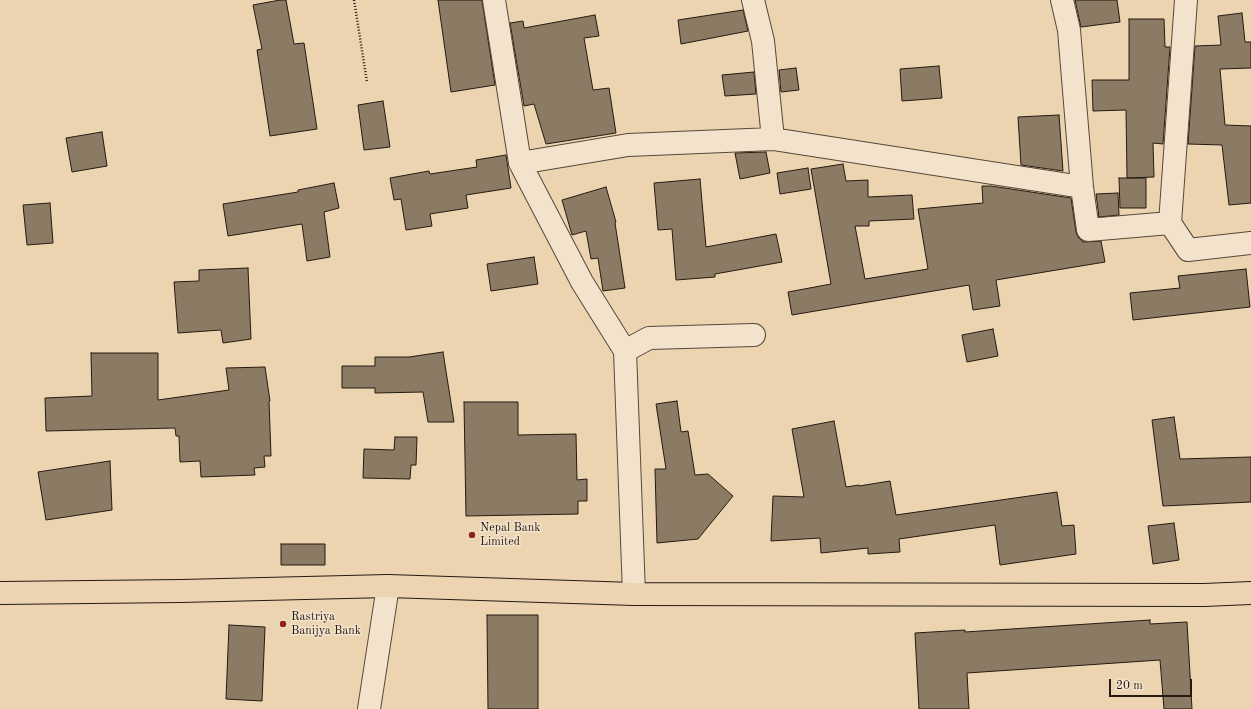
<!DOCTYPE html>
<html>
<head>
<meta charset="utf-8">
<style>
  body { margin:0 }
  #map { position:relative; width:1251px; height:709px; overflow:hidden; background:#ecd4b0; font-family:"Old Standard TT",serif }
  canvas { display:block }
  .scale { position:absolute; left:1109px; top:679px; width:83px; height:18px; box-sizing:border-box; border:2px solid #241a12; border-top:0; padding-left:5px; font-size:12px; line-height:14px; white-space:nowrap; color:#241a12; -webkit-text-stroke:3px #f3e3cc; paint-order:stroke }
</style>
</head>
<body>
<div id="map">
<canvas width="1251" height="709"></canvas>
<div class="scale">20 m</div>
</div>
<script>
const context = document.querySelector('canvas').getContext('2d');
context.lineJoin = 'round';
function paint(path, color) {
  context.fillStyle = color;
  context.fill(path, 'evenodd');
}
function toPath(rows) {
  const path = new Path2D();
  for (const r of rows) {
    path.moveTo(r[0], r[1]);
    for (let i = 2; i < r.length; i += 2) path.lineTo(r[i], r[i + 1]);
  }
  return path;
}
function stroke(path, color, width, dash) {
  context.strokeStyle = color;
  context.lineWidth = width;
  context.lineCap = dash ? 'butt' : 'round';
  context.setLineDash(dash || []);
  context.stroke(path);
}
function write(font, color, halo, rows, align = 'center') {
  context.font = font + ' "Old Standard TT",serif';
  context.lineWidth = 3;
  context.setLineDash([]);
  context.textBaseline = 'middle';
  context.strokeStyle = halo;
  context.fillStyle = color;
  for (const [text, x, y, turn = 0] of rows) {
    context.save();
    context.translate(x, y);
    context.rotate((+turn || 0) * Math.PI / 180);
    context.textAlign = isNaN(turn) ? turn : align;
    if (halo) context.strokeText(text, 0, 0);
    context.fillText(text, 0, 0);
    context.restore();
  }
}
const building = toPath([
  [280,0,286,0,294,44,304,43,317,129,270,136,257,50,262,49,253,5,280,0],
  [438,0,482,0,495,85,451,92,438,0],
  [1075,0,1117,0,1120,22,1081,27,1075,0],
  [743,10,748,31,681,44,678,20,743,10],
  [1242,13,1245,42,1251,42,1251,68,1220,69,1225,125,1251,126,1251,203,1229,205,1222,145,1188,144,1195,46,1221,45,1218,16,1242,13],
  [595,15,599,36,584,38,593,90,609,88,616,133,546,144,534,104,524,106,510,23,523,21,524,28,595,15],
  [1129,19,1164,19,1165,47,1170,47,1163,144,1153,143,1154,177,1127,178,1126,110,1093,111,1092,80,1129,80,1129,19],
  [939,66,942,98,902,101,900,69,939,66],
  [796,68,799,90,781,92,779,70,796,68],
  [754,72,756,94,725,96,722,75,754,72],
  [383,101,390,147,364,150,358,105,383,101],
  [1059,115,1063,171,1021,165,1018,117,1059,115],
  [102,132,107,166,72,172,66,138,102,132],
  [766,152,770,173,740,179,735,153,766,152],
  [506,155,511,188,466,195,468,208,430,214,432,226,406,230,401,199,394,200,390,178,429,171,430,174,477,167,476,160,506,155],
  [843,164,846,181,868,180,868,197,912,195,914,219,869,221,869,226,855,226,865,279,928,269,918,209,983,203,982,186,991,186,1071,198,1076,232,1078,237,1083,242,1101,241,1105,262,996,280,1000,306,973,310,969,285,792,315,788,292,831,284,811,169,843,164],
  [808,168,811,189,780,194,777,173,808,168],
  [1119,178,1146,178,1146,208,1120,208,1119,178],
  [700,179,706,247,776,234,782,262,715,274,715,277,676,280,672,229,658,230,654,183,700,179],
  [334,183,339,208,324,212,330,257,307,261,302,224,228,236,223,204,298,192,298,190,334,183],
  [606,187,616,222,615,223,625,288,603,291,598,258,591,259,586,231,572,235,562,200,606,187],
  [1118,193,1119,215,1099,217,1096,194,1118,193],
  [50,203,53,243,27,245,23,205,50,203],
  [534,257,538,284,491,291,487,264,534,257],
  [248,268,251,339,223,343,221,330,178,333,174,282,199,281,199,270,248,268],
  [1246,269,1250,307,1133,320,1130,293,1180,288,1178,276,1246,269],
  [993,329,998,356,967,362,962,335,993,329],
  [443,352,454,422,428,422,423,392,375,393,375,388,342,388,342,366,375,366,375,357,409,357,443,352],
  [91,353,158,353,158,400,229,390,226,368,265,367,270,401,269,401,271,456,264,456,265,467,254,468,255,475,201,477,200,461,180,462,179,436,176,436,175,428,46,431,45,398,92,396,91,353],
  [677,401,681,432,688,431,695,475,708,474,733,496,698,539,657,543,655,469,666,469,656,404,677,401],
  [464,402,518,402,518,435,576,434,577,480,587,479,587,501,578,501,578,514,466,516,464,402],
  [1174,417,1180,459,1251,457,1251,502,1163,506,1152,420,1174,417],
  [834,421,846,487,859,485,859,486,890,481,896,515,1057,492,1062,526,1074,525,1076,554,1000,565,995,525,899,539,900,552,868,554,868,548,821,553,820,538,771,541,773,496,804,497,792,429,834,421],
  [395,437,417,437,416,465,411,465,410,479,363,478,364,449,394,450,395,437],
  [110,461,112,510,46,520,38,472,110,461],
  [1174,523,1179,560,1153,564,1148,526,1174,523],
  [281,544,325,544,325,565,281,565,281,544],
  [487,615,538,615,538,709,488,709,487,615],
  [1150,620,1150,624,1187,622,1192,709,1164,709,1160,660,967,673,969,709,919,709,915,633,965,630,965,632,1150,620],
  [229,625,265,627,262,701,226,699,229,625]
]);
paint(building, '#8c7b64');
stroke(building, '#241a12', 1);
const street = toPath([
  [494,0,520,163,582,282,625,351,634,594],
  [753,0,763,41,773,139],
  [1062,0,1069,30,1082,187,1088,230,1170,223],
  [1186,0,1170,223,1188,250,1251,243],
  [520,163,628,145,773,139,1082,187],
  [625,351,649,338,754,335],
  [369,709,388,586]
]);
const primary = toPath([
  [0,593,181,591,388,586,634,594,1204,595,1251,593]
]);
stroke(street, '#56483a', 24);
stroke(primary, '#241a12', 24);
stroke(toPath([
  [354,0,367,82]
]), '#241a12', 2.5, [1, 2]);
stroke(street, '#f3e3cc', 22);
stroke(primary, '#ecd4b0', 22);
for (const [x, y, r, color] of [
  [472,535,4,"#8f2418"],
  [283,624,4,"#8f2418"]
]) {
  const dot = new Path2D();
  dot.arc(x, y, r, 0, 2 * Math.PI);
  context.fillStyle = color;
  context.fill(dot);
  stroke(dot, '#f3e3cc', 1.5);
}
write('12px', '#241a12', '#f3e3cc', [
  ["Nepal Bank",480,528],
  ["Limited",480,542],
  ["Rastriya",291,617],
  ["Banijya Bank",291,631]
], 'left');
</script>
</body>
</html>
